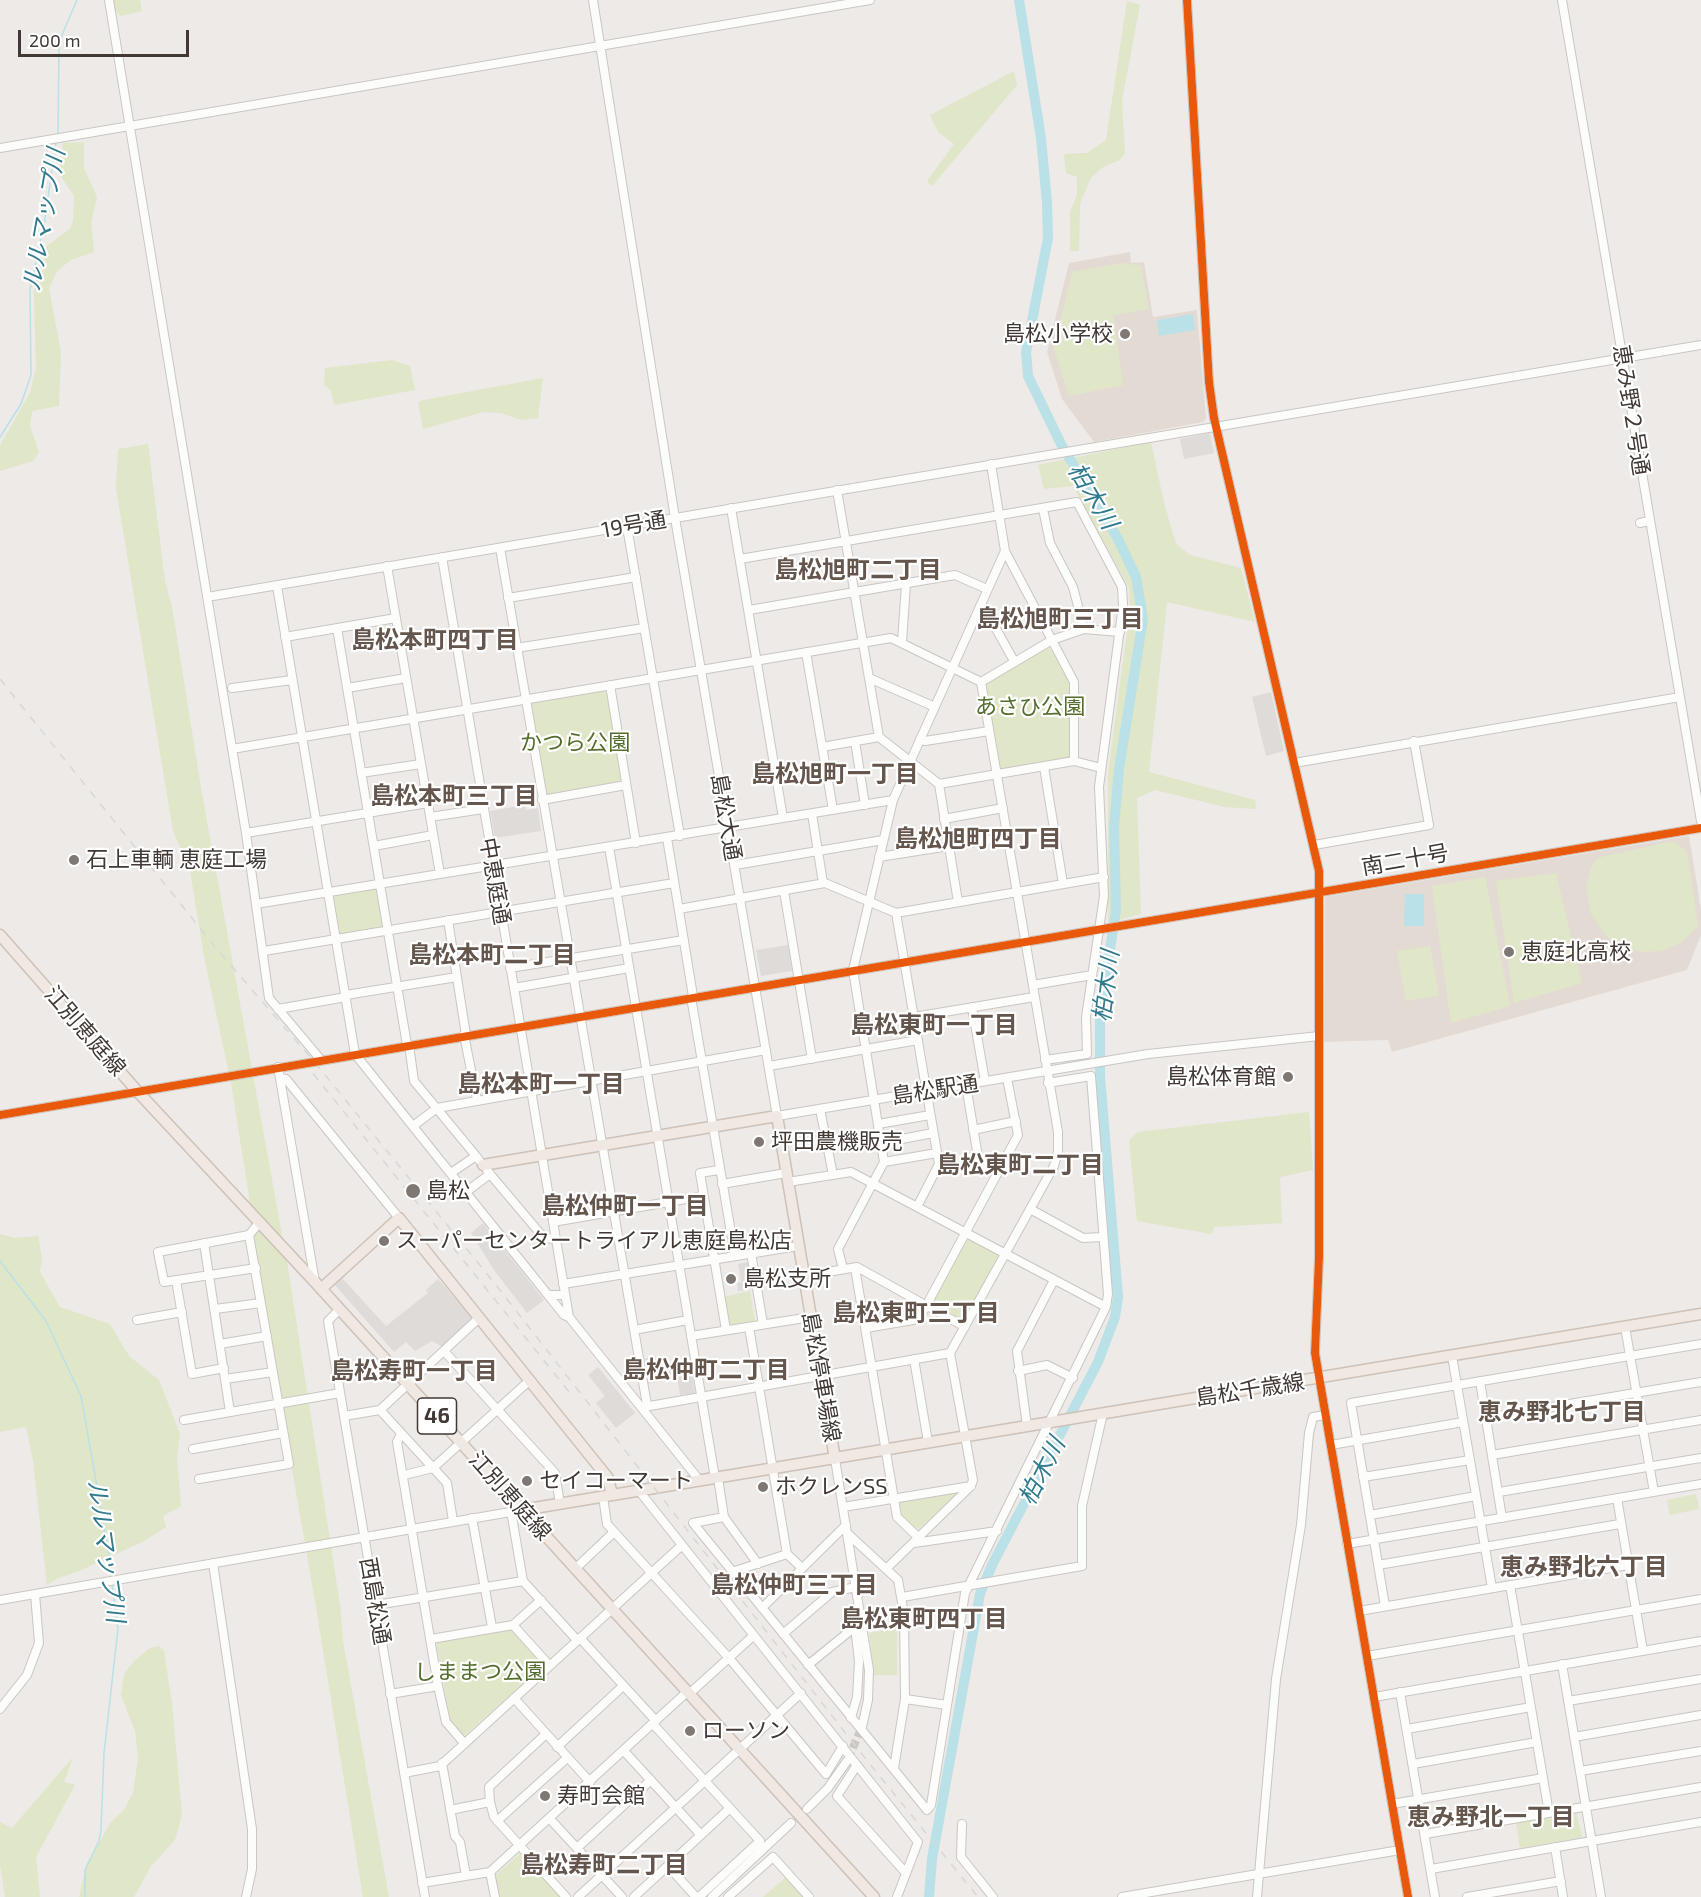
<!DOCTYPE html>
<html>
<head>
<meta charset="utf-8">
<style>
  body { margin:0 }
  #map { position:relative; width:1701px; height:1897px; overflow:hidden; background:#edeae7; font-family:"Exo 2",sans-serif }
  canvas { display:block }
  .scale { position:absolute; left:18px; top:30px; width:171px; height:27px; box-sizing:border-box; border:3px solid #423934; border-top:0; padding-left:8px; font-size:18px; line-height:21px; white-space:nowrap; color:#423934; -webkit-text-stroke:4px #fff; paint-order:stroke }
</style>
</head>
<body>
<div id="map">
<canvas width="1701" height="1897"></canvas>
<div class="scale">200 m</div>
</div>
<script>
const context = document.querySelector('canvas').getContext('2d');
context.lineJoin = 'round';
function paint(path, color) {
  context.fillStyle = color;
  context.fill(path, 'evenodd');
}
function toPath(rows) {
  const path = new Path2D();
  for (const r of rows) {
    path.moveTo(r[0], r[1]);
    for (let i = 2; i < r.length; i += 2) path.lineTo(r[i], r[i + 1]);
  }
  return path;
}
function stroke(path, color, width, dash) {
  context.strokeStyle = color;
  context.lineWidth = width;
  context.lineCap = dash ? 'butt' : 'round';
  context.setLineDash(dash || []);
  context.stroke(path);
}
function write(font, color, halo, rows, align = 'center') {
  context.font = font + ' "Exo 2","Noto Sans JP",sans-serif';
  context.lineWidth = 4.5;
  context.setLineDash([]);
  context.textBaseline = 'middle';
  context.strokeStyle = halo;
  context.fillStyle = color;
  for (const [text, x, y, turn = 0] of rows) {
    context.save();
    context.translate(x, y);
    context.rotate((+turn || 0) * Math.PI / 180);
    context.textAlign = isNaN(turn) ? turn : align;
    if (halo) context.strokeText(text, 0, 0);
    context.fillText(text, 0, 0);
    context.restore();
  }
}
paint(toPath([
  [1130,252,1131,263,1144,262,1153,317,1197,310,1206,419,1203,422,1094,442,1062,399,1047,352,1069,263],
  [1689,836,1701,910,1701,935,1687,970,1392,1052,1388,1040,1324,1042,1325,897]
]), '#e3dbd3');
paint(toPath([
  [112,0,140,0,142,11,121,16,113,8],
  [1127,1,1140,5,1122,100,1125,153,1120,160,1103,167,1090,179,1080,204,1079,251,1070,251,1070,212,1077,195,1077,177,1066,173,1064,154,1087,153,1106,140],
  [1014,71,1017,85,932,186,927,181,954,144,938,132,930,115],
  [84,142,84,168,97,197,91,222,94,252,71,260,57,271,49,289,61,352,59,406,32,411,30,426,39,452,33,461,0,471,0,445,30,393,36,368,34,293,40,255,44,248,70,229,73,221,74,196,58,172,63,143],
  [1123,263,1141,266,1149,309,1113,315,1123,385,1069,396,1054,349,1072,272],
  [392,360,410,366,415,390,334,405,331,391,324,385,325,368],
  [543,378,538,418,521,420,501,413,483,412,423,429,418,402,424,400],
  [1151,442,1164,503,1176,544,1190,555,1241,568,1255,622,1167,602,1149,772,1255,800,1256,809,1225,807,1155,790,1137,798,1141,914,1108,923,1108,773,1130,609,1129,588,1073,486,1044,489,1038,465],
  [148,444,165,581,172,607,202,794,288,1268,340,1605,343,1641,389,1897,363,1897,316,1607,252,1239,249,1196,231,1083,204,956,190,870,173,831,116,488,118,449],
  [1049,647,1070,683,1069,758,1001,770,986,683],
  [604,691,607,694,621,779,617,783,548,797,544,793,530,707,532,703],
  [1673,841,1687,852,1698,926,1682,942,1662,951,1643,952,1623,947,1606,936,1591,914,1586,889,1591,868,1597,858],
  [1556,873,1582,983,1514,1003,1496,881],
  [1485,877,1510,1006,1451,1023,1432,886],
  [375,888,378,890,384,928,341,934,338,932,332,895],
  [1430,946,1439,995,1406,1001,1397,951],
  [1309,1112,1313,1170,1280,1177,1282,1223,1214,1227,1212,1234,1137,1221,1129,1140,1138,1132],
  [0,1234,15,1238,38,1236,42,1257,40,1272,60,1307,110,1324,129,1356,159,1380,180,1434,177,1458,181,1506,163,1516,166,1527,144,1541,77,1572,58,1578,47,1585,33,1460,26,1427,0,1432],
  [966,1237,999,1254,964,1321,931,1303],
  [750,1291,755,1321,729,1325,723,1297],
  [954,1491,958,1493,919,1529,911,1526,901,1515,899,1500],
  [1696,1494,1699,1509,1670,1515,1667,1500],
  [508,1628,513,1630,544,1665,464,1736,450,1720,436,1642],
  [897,1628,897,1675,874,1675,869,1633],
  [159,1646,164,1651,172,1704,182,1815,175,1840,151,1866,134,1897,79,1897,87,1863,111,1822,124,1810,133,1793,138,1758,135,1731,121,1695,124,1674,134,1661,150,1648],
  [73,1757,64,1782,75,1785,36,1857,40,1897,5,1897,0,1864,0,1822,12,1828],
  [1576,1812,1582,1836,1580,1838,1520,1848,1516,1822],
  [521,1853,560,1897,499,1897,495,1876],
  [785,1878,805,1897,763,1897]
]), '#e0e6c8');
paint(toPath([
  [1210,433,1214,453,1184,459,1180,439],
  [1271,692,1284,751,1266,756,1252,697],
  [525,805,526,810,538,808,541,831,495,838,490,811],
  [788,945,792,971,761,976,756,950],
  [483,1223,544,1300,527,1313,494,1270,471,1233],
  [748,1262,753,1289,738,1291,737,1283,741,1282,738,1264],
  [342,1278,386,1326,428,1293,426,1290,438,1279,473,1319,443,1347,432,1341,415,1351,406,1342,394,1352,335,1285],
  [656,1356,658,1367,690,1362,695,1393,680,1395,677,1378,647,1384,643,1359],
  [598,1367,635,1413,616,1428,596,1403,605,1396,588,1375]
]), '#dedbd8');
paint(toPath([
  [1193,314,1195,330,1159,336,1157,320],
  [1405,894,1424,894,1424,926,1404,926]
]), '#bae0e8');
stroke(toPath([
  [58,135,59,42,77,0],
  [0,437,21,404,31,375,30,290,44,225,56,142],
  [0,1261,46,1321,81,1396,113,1577],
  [85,1897,85,1870,99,1841,101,1830,104,1753,118,1629,112,1585]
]), '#bae0e8', 1.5);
stroke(toPath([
  [929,1897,932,1859,980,1594,992,1565,1098,1362,1115,1317,1118,1297,1100,1076,1100,1013,1116,911,1114,827,1119,769,1143,619,1136,577,1118,539,1061,444,1028,376,1026,352,1048,238,1047,203,1041,138,1019,0]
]), '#bae0e8', 10);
stroke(toPath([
  [848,1759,862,1727]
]), '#cbc7c3', 8, [8, 4]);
const minor = toPath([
  [109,0,246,833,269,998,321,1060],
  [593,0,675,518,777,1116,1148,1054,1319,1036],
  [1187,0,1209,382,1214,418,1319,871,1319,1257,1315,1353,1408,1897],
  [1562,0,1701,821],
  [0,148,870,0],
  [837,490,879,737],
  [731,508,783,818],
  [1043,509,1050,543,1073,587,1084,629],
  [1640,523,1649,521],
  [627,527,680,836],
  [500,548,647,1405],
  [1005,551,1074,682,1074,761],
  [442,557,569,1317,700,1481],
  [740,559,1077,502,1122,587,1123,605,1099,787,1104,896,1086,1017,1087,1054,1045,1060],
  [387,566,440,874],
  [277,586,355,1054,548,1295,565,1295],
  [207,597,1701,345],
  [508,598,636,577],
  [980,606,985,609,1014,661],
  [749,610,955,575,987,589],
  [337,628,407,1045],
  [285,637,396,618],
  [902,642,906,584],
  [516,648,644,628],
  [806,652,833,810],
  [869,678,935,707],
  [981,682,1052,640,1084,629,1120,632],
  [610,685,636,843],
  [232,688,292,680],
  [347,688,406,678],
  [920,739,925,741,989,731],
  [855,741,865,805],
  [822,747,879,737,939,784,1074,761,1101,768],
  [232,749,891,638,981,682],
  [1294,763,1680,697],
  [1044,767,1063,884],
  [361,773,421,764],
  [939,784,958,902],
  [542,800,626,785],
  [812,814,823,883],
  [430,817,483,809],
  [944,819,1003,808],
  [246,833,428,803],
  [667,838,693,996],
  [1314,845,1429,825,1414,741],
  [374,846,433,835],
  [609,847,715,1478],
  [879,857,1007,837],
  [735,865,883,840],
  [784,891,812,1059],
  [256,904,893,800],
  [679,909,825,883,896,913,1104,877],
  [896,913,939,1164,917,1207],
  [448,920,466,1035],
  [264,951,674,883],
  [510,968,684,940],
  [1033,985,1092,975],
  [514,988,629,968],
  [346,995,457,977],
  [691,997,735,1256],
  [972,1007,985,1081],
  [278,1009,346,997],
  [914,1017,1034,997],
  [464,1035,477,1100],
  [409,1045,414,1081,476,1156],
  [769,1066,918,1040],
  [278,1067,315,1282],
  [280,1078,286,1079,399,1218],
  [966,1085,979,1163,998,1173],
  [820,1109,833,1175],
  [0,1115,1701,828],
  [878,1124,930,1115],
  [413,1126,437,1108,766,1050],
  [973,1130,1016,1121],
  [881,1143,933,1133],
  [884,1162,937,1153],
  [719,1170,700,1173,726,1330],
  [451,1173,476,1156,479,1160],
  [490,1174,544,1238,556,1239],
  [788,1182,851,1172,1106,1307],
  [722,1184,786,1173],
  [466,1192,490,1174,487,1170],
  [1030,1209,1083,1238,1103,1237],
  [553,1222,703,1196],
  [204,1243,230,1412],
  [751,1253,763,1324],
  [256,1268,164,1282,158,1252,249,1235,259,1223],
  [855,1268,897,1517,919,1538],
  [843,1269,838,1249,884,1162,853,970,893,800,1005,551,991,464],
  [804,1276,857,1267,965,1327],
  [176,1280,192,1374,224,1368],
  [563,1284,798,1246],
  [548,1295,564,1315,569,1317],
  [215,1309,261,1303],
  [339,1310,328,1321,425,1897],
  [137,1320,182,1312],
  [749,1327,787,1554,802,1568],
  [1625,1327,1654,1492],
  [866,1328,919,1319,926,1306,1018,1135,1007,1078],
  [634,1330,688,1320],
  [691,1336,811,1317],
  [220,1344,267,1336],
  [444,1351,555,1473,560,1504],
  [1452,1356,1492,1588],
  [914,1359,928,1442],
  [1018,1371,1047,1365,1073,1378],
  [225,1379,273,1372],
  [1480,1381,1502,1518],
  [644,1407,950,1353],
  [380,1410,447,1483,453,1521],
  [344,1416,380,1410,479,1318],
  [1486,1418,1701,1382],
  [184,1420,340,1393],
  [1027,1426,1017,1351,1054,1280],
  [401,1434,397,1442,438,1686,446,1722,464,1743],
  [1331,1445,1463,1422],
  [193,1449,283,1433],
  [1492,1455,1701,1420],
  [835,1459,869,1670,868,1700,862,1727],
  [404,1475,433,1468,530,1380],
  [1363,1477,1470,1460],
  [718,1478,724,1517,758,1564],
  [199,1479,289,1464,249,1235],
  [640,1492,918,1842,897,1897],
  [1499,1492,1701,1458],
  [603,1497,607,1524,729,1658,826,1774,843,1746],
  [1617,1498,1643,1651],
  [843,1507,971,1486],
  [511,1511,523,1581,577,1640],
  [1370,1515,1476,1496],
  [724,1517,693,1523,927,1810,931,1805,965,1593,1106,1307,1108,1294,1091,1076,1048,1083],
  [472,1518,492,1627],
  [847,1533,898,1580,904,1614,905,1699,894,1768],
  [914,1543,997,1531],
  [1347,1544,1701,1484],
  [213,1563,252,1829,252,1869,246,1897],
  [1378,1565,1620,1524],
  [887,1568,971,1486,973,1480,950,1353,1054,1166,1058,1151,1058,1132,981,682],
  [575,1569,614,1532],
  [732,1572,787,1554],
  [1510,1585,1549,1813],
  [902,1597,1082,1566,1082,1506,1103,1413],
  [0,1600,522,1510],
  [376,1605,523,1581],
  [1385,1606,1351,1403,1701,1344],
  [762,1608,846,1525],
  [1359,1611,1628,1565],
  [513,1625,541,1600],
  [783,1634,832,1592,856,1587],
  [580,1638,656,1721],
  [431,1639,513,1625,549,1665],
  [1367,1656,1701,1599],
  [1562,1664,1601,1897],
  [808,1665,856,1626],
  [1400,1692,1435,1897],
  [390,1694,438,1686],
  [689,1694,753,1636],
  [1374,1697,1701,1641],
  [514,1698,590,1782],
  [905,1699,947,1705],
  [1568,1701,1701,1679],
  [0,1709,27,1675,39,1643,35,1594],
  [851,1718,857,1697,859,1661,855,1627],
  [653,1724,760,1841,699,1897],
  [1407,1729,1531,1707],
  [546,1734,489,1787,490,1802,494,1817,566,1897],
  [1574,1737,1701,1715],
  [557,1747,623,1686],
  [624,1751,701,1835],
  [442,1763,455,1836,460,1842,466,1876],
  [1413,1764,1537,1742],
  [857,1765,837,1796,905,1872],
  [1580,1771,1701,1751],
  [404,1773,440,1766,681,1546],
  [1392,1804,1543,1778],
  [807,1809,828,1788,847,1761],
  [450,1810,490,1802],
  [550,1819,622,1897],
  [497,1821,567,1758],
  [962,1824,961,1857,993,1897],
  [1425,1834,1701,1787],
  [1555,1847,1563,1897],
  [577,1848,651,1780],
  [668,1866,696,1897],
  [1431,1869,1701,1822],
  [490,1872,495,1897],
  [422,1883,490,1872,687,1692],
  [578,1897,801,1693],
  [634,1897,729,1809],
  [712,1897,791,1823],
  [728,1897,773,1857,809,1897],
  [1122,1897,1400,1850],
  [1257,1897,1276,1679,1301,1525,1309,1433,1313,1417,1325,1415],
  [1467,1897,1561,1881]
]);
const major = toPath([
  [0,935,138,1092,315,1282,874,1897],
  [483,1165,777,1116,835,1459],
  [321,1289,399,1218,608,1478,612,1495],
  [522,1510,1701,1314]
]);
stroke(minor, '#c9c6c3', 10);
stroke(major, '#cec1b6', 13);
stroke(minor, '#fcfcfb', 8);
stroke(major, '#efe8e3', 10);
stroke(toPath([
  [0,679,216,948,317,1065,496,1285,865,1758,978,1897],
  [303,1061,570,1393]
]), '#d8d7d7', 1.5, [8, 8]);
stroke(toPath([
  [1187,0,1209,382,1214,418,1319,871,1319,1257,1315,1353,1408,1897],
  [0,1115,1701,828]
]), '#e8590c', 8);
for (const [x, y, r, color] of [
  [1125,334,6,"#7e7773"],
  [74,860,6,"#7e7773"],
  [1509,952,6,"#7e7773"],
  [1288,1077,6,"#7e7773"],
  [759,1142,6,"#7e7773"],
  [413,1191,8,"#7e7773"],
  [384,1241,6,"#7e7773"],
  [731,1279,6,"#7e7773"],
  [527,1481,6,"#7e7773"],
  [763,1487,6,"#7e7773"],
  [690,1731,6,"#7e7773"],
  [545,1796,6,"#7e7773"]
]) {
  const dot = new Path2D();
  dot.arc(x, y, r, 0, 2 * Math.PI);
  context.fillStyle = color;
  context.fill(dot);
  stroke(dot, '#fff', 2);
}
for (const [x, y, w] of [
  [437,1416,39]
]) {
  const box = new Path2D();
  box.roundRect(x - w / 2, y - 18, w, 36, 4.5);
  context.fillStyle = '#fff';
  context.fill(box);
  stroke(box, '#423934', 1.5);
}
write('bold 21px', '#423934', null, [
  ["46",437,1416]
]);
write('22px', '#423934', '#fff', [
  ["島松小学校",1113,334,"right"],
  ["石上車輌 恵庭工場",86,860],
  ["恵庭北高校",1521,952],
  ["島松体育館",1276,1077,"right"],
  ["坪田農機販売",771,1142],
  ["島松",426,1191],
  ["スーパーセンタートライアル恵庭島松店",396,1241],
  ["島松支所",743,1279],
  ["セイコーマート",539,1481],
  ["ホクレンSS",775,1487],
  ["ローソン",702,1731],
  ["寿町会館",557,1796]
], 'left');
write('22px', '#423934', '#fff', [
  ["恵み野２号通",1631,410,81],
  ["19号通",634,525,-10],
  ["島松大通",726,817,80],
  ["南二十号",1405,860,-10],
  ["中恵庭通",495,881,80],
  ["江別恵庭線",85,1031,49],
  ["島松駅通",935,1090,-9],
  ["島松停車場線",821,1377,80],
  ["島松千歳線",1250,1390,-9],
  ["江別恵庭線",510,1496,48],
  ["西島松通",375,1601,80]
]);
write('22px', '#546e2d', '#fff', [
  ["あさひ公園",1030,707],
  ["かつら公園",575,743],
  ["しままつ公園",480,1672]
]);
write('italic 24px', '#317b8e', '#fff', [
  ["ルルマップ川",44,220,-80],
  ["柏木川",1093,496,59],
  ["柏木川",1106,986,-83],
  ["柏木川",1042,1471,-63],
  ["ルルマップ川",106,1551,82]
]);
write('bold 24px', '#64554d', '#fff', [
  ["島松旭町二丁目",858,570],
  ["島松旭町三丁目",1060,619],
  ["島松本町四丁目",435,640],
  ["島松旭町一丁目",835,774],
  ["島松本町三丁目",454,796],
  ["島松旭町四丁目",978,839],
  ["島松本町二丁目",492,955],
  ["島松東町一丁目",934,1025],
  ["島松本町一丁目",541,1084],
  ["島松東町二丁目",1020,1165],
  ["島松仲町一丁目",625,1206],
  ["島松東町三丁目",916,1313],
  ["島松仲町二丁目",706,1370],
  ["島松寿町一丁目",414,1371],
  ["恵み野北七丁目",1562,1412],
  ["恵み野北六丁目",1584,1567],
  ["島松仲町三丁目",794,1585],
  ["島松東町四丁目",924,1619],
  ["恵み野北一丁目",1491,1817],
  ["島松寿町二丁目",604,1865]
]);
</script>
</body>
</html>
